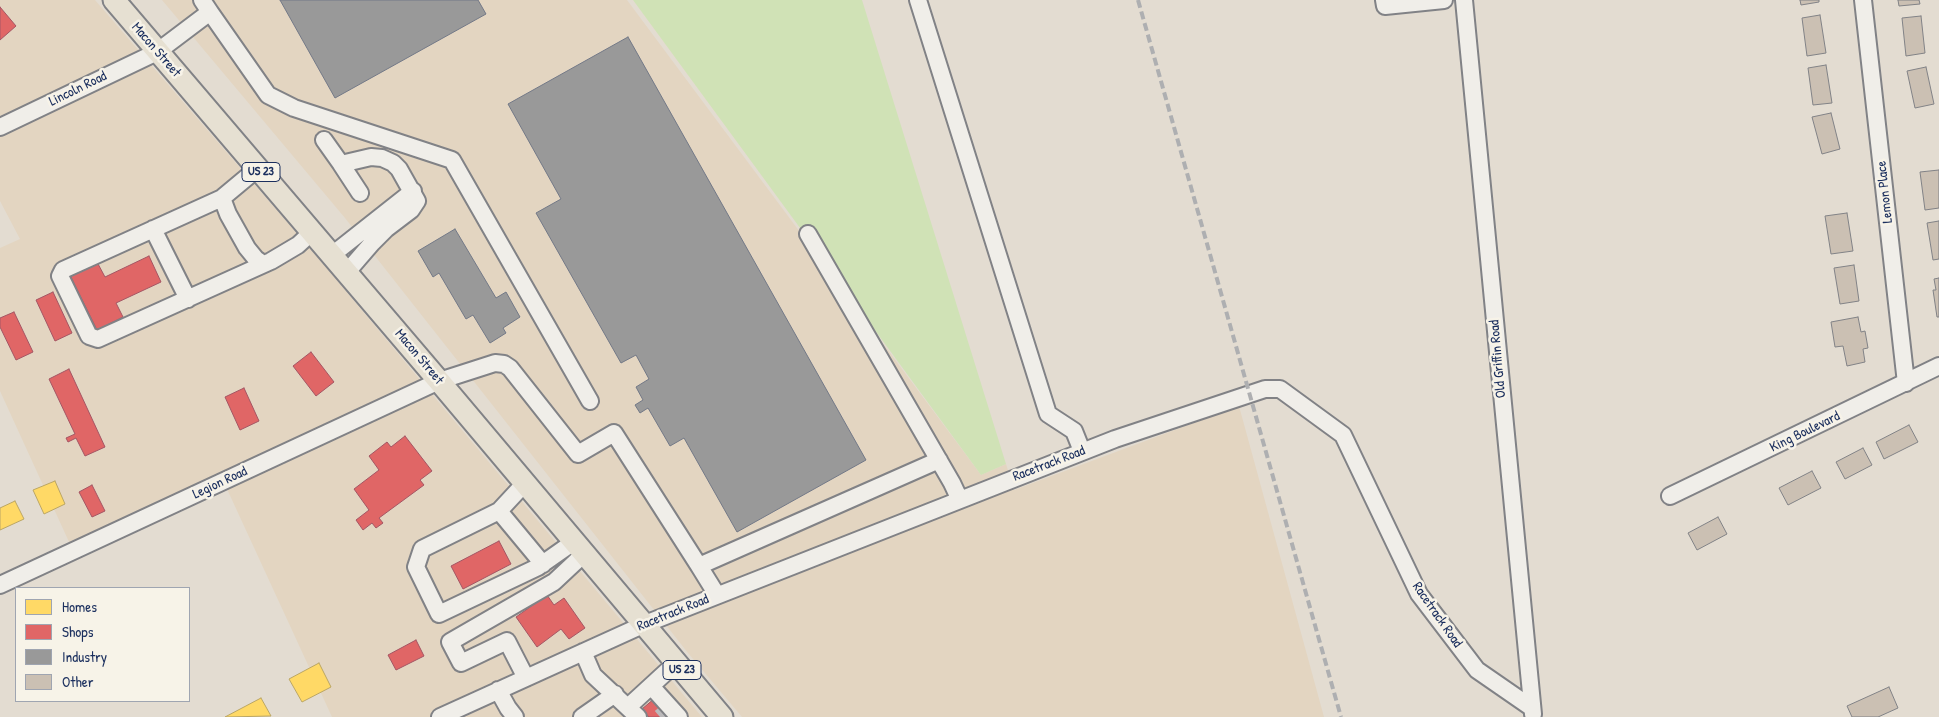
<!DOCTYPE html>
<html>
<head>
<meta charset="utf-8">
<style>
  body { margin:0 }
  #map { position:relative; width:1939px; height:717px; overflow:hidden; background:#e3dcd1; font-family:"Patrick Hand",sans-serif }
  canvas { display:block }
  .legend { position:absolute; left:15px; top:587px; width:175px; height:115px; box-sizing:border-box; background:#f7f3e8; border:1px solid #9fa5b1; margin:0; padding:6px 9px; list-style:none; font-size:15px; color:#1b2f5e }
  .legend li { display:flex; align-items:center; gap:10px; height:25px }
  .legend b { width:25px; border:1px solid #9fa5b1 }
</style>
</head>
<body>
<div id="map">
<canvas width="1939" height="717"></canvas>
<ul class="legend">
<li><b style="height:14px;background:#ffd966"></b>Homes</li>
<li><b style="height:14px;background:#e06666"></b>Shops</li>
<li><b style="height:14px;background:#999"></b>Industry</li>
<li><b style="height:14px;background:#cbc0b3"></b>Other</li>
</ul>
</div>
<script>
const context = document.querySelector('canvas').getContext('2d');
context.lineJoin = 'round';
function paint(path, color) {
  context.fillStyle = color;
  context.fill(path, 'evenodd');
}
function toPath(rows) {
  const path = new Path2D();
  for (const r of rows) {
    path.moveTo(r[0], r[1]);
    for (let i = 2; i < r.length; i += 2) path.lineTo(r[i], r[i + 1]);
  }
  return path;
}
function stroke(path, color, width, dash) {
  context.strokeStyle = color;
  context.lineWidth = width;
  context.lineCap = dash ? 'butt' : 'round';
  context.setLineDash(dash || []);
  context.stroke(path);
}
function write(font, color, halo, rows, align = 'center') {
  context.font = font + ' "Patrick Hand",sans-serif';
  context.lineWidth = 5;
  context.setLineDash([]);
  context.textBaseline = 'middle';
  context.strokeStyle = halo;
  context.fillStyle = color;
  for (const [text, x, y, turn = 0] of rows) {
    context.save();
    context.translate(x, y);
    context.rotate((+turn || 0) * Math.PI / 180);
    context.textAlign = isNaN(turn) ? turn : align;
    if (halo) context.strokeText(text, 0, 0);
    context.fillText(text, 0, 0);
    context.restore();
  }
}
paint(toPath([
  [0,0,95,0,319,259,702,717,332,717,227,489,75,555,0,391,0,248,20,239,0,201],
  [162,0,627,0,981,475,1006,464,1014,490,1239,406,1324,717,742,717,688,653,345,218]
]), '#e3d5c1');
paint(toPath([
  [633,0,862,0,1006,464,981,475]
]), '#d0e2b6');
const homes = toPath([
  [55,481,65,504,44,514,33,490,55,481],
  [15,501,24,519,0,530,0,508,15,501],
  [319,663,331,687,302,702,289,679,319,663],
  [261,698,271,716,225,717,261,698]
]);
paint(homes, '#ffd966');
stroke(homes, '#bba664', 1);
const shops = toPath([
  [0,7,16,26,0,40,0,7],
  [149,256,161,282,116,303,123,317,97,330,70,275,97,262,105,277,149,256],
  [53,292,72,333,55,341,36,300,53,292],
  [14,312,33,352,16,360,0,327,0,318,14,312],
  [311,352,334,382,316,396,293,366,311,352],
  [69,369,105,447,85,456,76,438,68,442,66,438,75,434,49,379,69,369],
  [244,388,259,421,240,430,225,397,244,388],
  [405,436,432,471,420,480,424,485,379,518,383,523,376,528,372,523,363,530,356,520,369,510,354,489,379,470,369,456,387,442,391,447,405,436],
  [92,485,105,511,92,517,79,492,92,485],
  [499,541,511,564,463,589,451,566,499,541],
  [547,595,554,605,564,598,585,628,569,639,561,629,537,647,516,617,547,595],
  [416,640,424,656,396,670,388,655,416,640],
  [655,698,671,717,649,717,642,709,655,698]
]);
paint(shops, '#e06666');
stroke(shops, '#a55664', 1);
const industry = toPath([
  [280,0,478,0,486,14,335,98,280,0],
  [628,37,866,460,737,532,684,438,670,446,648,408,640,413,635,405,643,400,636,387,649,379,636,355,621,363,536,213,561,199,508,104,628,37],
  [455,229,496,298,506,292,520,317,503,328,506,333,490,343,473,315,466,319,439,273,433,277,418,251,455,229]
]);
paint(industry, '#999');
stroke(industry, '#737987', 1);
const building = toPath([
  [1800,0,1819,0,1819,2,1801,5,1800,0],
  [1898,0,1919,0,1920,4,1899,6,1898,0],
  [1820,15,1826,53,1807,56,1802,18,1820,15],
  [1921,16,1925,53,1906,56,1902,18,1921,16],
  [1826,65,1832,103,1813,105,1808,68,1826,65],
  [1926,67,1934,104,1915,108,1907,71,1926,67],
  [1831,113,1840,149,1822,154,1812,117,1831,113],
  [1939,170,1939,208,1925,210,1920,172,1939,170],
  [1847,213,1853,251,1831,254,1825,216,1847,213],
  [1939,221,1939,259,1933,260,1927,223,1939,221],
  [1854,265,1859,301,1840,304,1834,268,1854,265],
  [1939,278,1939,317,1937,317,1933,290,1936,290,1934,279,1939,278],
  [1858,317,1861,332,1865,331,1868,348,1863,349,1865,362,1847,366,1843,346,1835,347,1831,322,1858,317],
  [1909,425,1918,442,1884,459,1876,442,1909,425],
  [1863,448,1872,465,1845,479,1836,462,1863,448],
  [1812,471,1821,488,1788,505,1779,488,1812,471],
  [1718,517,1727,534,1697,550,1688,533,1718,517],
  [1889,687,1898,708,1878,717,1852,717,1847,706,1889,687]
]);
paint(building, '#cbc0b3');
stroke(building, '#818286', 1);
stroke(toPath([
  [660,717,667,711]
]), '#bbb9ba', 16, [16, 8]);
const minor = toPath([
  [918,0,1048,414,1074,431,1082,451],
  [1384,0,1385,6,1444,0],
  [1464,0,1533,714],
  [1863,0,1906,383],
  [210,12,268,95,294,108,452,160,590,401],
  [0,127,157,52,210,12,202,0],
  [324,140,341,164,371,157,382,158,393,163,399,169,417,201,411,210,386,229,372,243,347,272],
  [341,164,360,193],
  [258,168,222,198,63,270,60,276,89,336,98,339,271,261,298,245,312,232],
  [222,198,228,214,247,248,256,259,263,264],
  [153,229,188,299],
  [808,234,952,483,960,500],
  [332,255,413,191],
  [525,483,499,511,422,549,416,567,439,614,538,567,575,541],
  [1670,496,1939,366],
  [499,511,543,564],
  [699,566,717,595],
  [0,585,439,381,495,363,504,364,510,368,578,454,614,433,699,566,939,460],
  [583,652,593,675,638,717],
  [526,678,507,641,461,663,450,642,554,582,585,553],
  [651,686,679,717],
  [498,690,508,708,515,717],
  [628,707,677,662],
  [440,717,645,624,1115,439,1265,389,1280,389,1343,435,1419,594,1477,670,1532,708],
  [582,717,615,694]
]);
const major = toPath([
  [114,0,439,381,722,717]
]);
stroke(minor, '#818286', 20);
stroke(major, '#818286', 25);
stroke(minor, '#f0eee9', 16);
stroke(major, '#e6e0d2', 21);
stroke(toPath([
  [1138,0,1341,717]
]), '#aeafb1', 4, [8, 4]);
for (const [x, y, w] of [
  [261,172,38],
  [682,670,38]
]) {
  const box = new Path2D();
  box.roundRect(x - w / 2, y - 9.5, w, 19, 4);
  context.fillStyle = '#f7f3e8';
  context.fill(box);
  stroke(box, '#1b2f5e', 1);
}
write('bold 12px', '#1b2f5e', null, [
  ["US 23",261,172],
  ["US 23",682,670]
]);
write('14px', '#1b2f5e', '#f7f3e8', [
  ["Macon Street",156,50,49],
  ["Lincoln Road",78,89,-26],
  ["Lemon Place",1885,192,-96],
  ["Macon Street",419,357,50],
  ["Old Griffin Road",1498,359,-95],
  ["King Boulevard",1805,432,-26],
  ["Racetrack Road",1049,464,-21],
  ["Legion Road",220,483,-25],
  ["Racetrack Road",673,613,-22],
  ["Racetrack Road",1437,615,55]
]);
</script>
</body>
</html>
